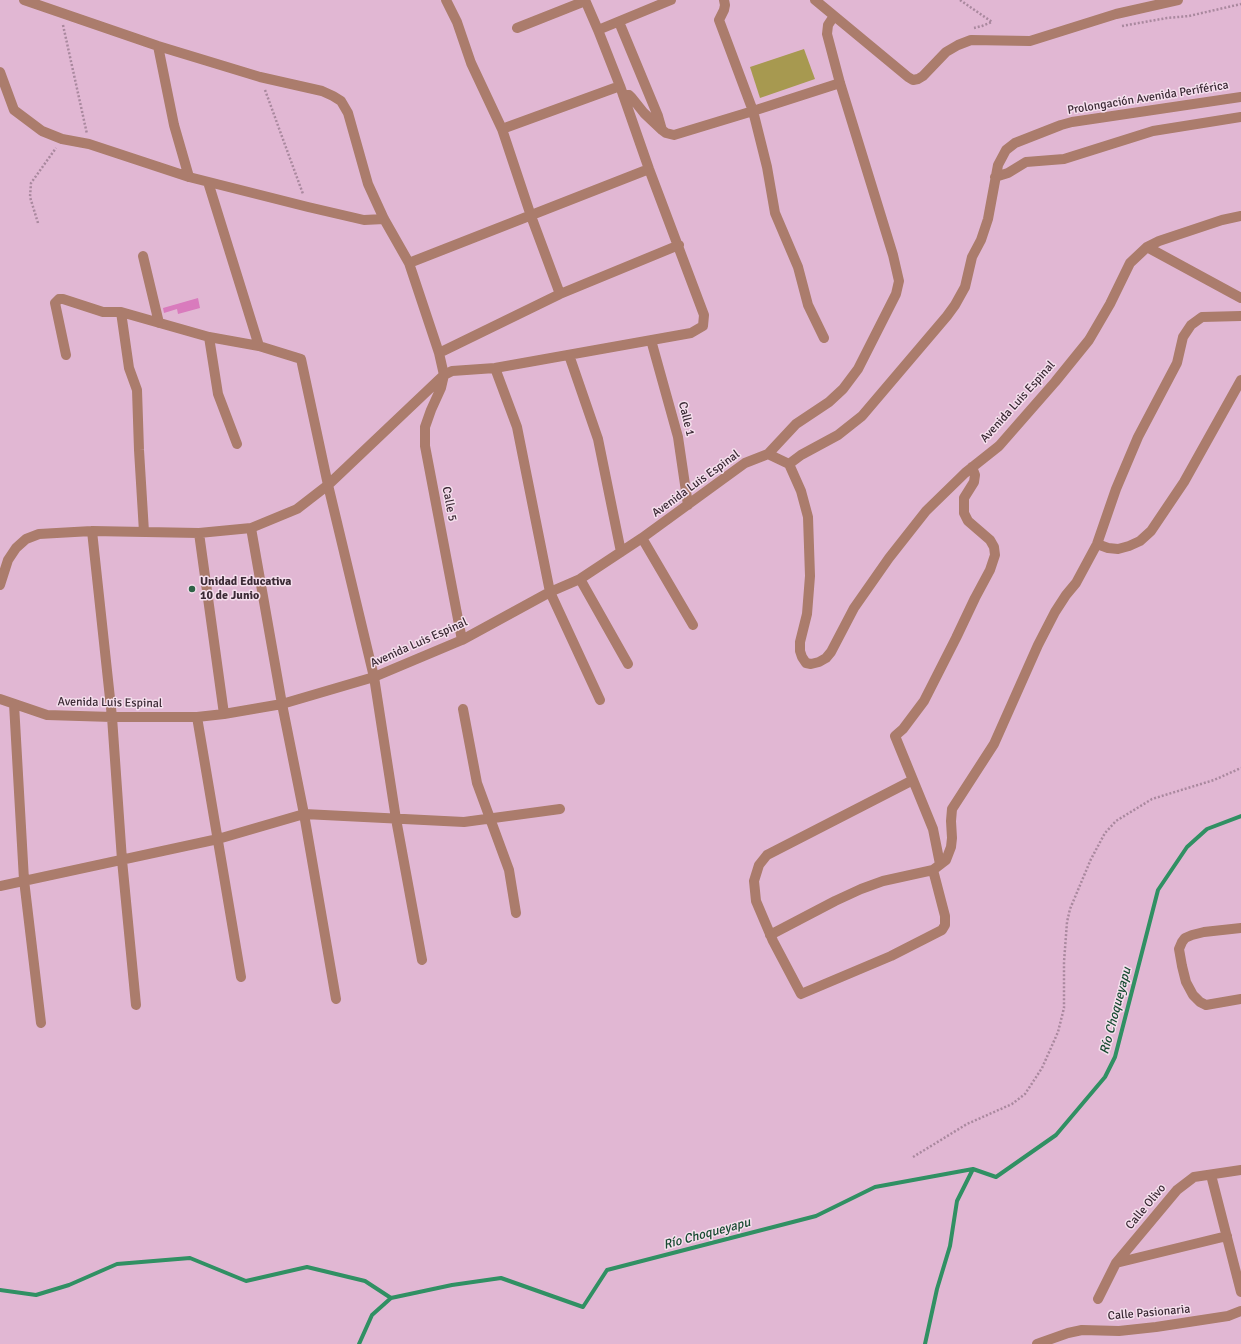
<!DOCTYPE html>
<html>
<head>
<meta charset="utf-8">
<style>
  body { margin:0 }
  canvas { display:block; background:#e1b7d3 }
</style>
</head>
<body>
<canvas width="1241" height="1344"></canvas>
<script>
const context = document.querySelector('canvas').getContext('2d');
context.lineJoin = 'round';
function paint(path, color) {
  context.fillStyle = color;
  context.fill(path, 'evenodd');
}
function toPath(rows) {
  const path = new Path2D();
  for (const r of rows) {
    path.moveTo(r[0], r[1]);
    for (let i = 2; i < r.length; i += 2) path.lineTo(r[i], r[i + 1]);
  }
  return path;
}
function stroke(path, color, width, dash) {
  context.strokeStyle = color;
  context.lineWidth = width;
  context.lineCap = dash ? 'butt' : 'round';
  context.setLineDash(dash || []);
  context.stroke(path);
}
function write(font, color, halo, rows, align = 'center') {
  context.font = font + ' Signika,sans-serif';
  context.lineWidth = 3;
  context.setLineDash([]);
  context.textBaseline = 'middle';
  context.strokeStyle = halo;
  context.fillStyle = color;
  for (const [text, x, y, turn = 0] of rows) {
    context.save();
    context.translate(x, y);
    context.rotate((+turn || 0) * Math.PI / 180);
    context.textAlign = isNaN(turn) ? turn : align;
    if (halo) context.strokeText(text, 0, 0);
    context.fillText(text, 0, 0);
    context.restore();
  }
}
paint(toPath([
  [804,49,815,79,760,98,750,67]
]), '#a79950');
stroke(toPath([
  [0,1290,36,1295,69,1285,117,1264,190,1258,246,1281,307,1267,365,1281,391,1298,452,1285,501,1278,583,1307,607,1270,816,1216,875,1187,973,1169,996,1177,1056,1135,1105,1077,1115,1057,1158,890,1187,847,1207,829,1241,816],
  [359,1344,372,1315,391,1298],
  [925,1344,937,1289,950,1246,957,1201,973,1169]
]), '#309063', 4);
paint(toPath([
  [198,298,200,308,178,314,177,309,164,313,163,308]
]), '#d97bbd');
stroke(toPath([
  [960,0,992,22,982,26,974,28],
  [63,25,87,134],
  [1122,26,1167,18,1189,16,1241,4],
  [265,90,303,194],
  [38,223,30,197,31,183,56,148],
  [913,1157,967,1124,1012,1104,1025,1094,1042,1068,1058,1032,1064,1008,1064,962,1067,922,1070,909,1091,859,1105,833,1116,821,1152,799,1214,780,1241,768]
]), '#a9889e', 2.5, [2, 2]);
stroke(toPath([
  [24,0,158,46,260,77,322,91,333,96,341,101,348,113,368,184,384,219,409,263,439,353,444,375,441,388,431,410,425,427,425,446,462,640],
  [446,0,457,22,471,63,502,129,531,216,560,294],
  [724,0,725,5,724,10,719,20,753,111,767,167,775,213,798,267,808,305,824,338],
  [815,0,908,77,913,80,918,79,923,76,946,52,958,45,971,40,1030,41,1116,14,1178,0],
  [619,22,658,116,662,130],
  [517,28,585,1],
  [598,30,671,0],
  [158,46,174,125,189,177],
  [0,72,14,110,42,131,62,139,89,144,189,177,308,207,364,220,384,219],
  [623,95,629,95,632,98,644,113,662,130,666,133,674,135,753,111,840,83],
  [502,129,620,86],
  [995,177,1008,173,1026,162,1064,159,1153,131,1241,117],
  [208,182,259,346],
  [1147,247,1241,298],
  [143,256,159,323],
  [409,263,649,169],
  [121,312,129,368,137,390,139,450,144,532],
  [209,337,218,394,237,444],
  [651,340,678,437,688,505],
  [439,353,560,294,679,245],
  [66,355,55,303,59,299,63,299,103,312,121,312,209,337,259,346,301,359,328,485,374,677,396,819,422,960],
  [569,355,598,439,621,552],
  [495,368,517,427,550,592,600,700],
  [768,454,796,424,829,402,843,389,858,369,896,294,899,281,893,255,840,83,827,34,828,25,834,16],
  [789,464,801,455,838,435,862,416,947,316,955,305,965,287,972,257,981,240,988,219,998,165,1006,150,1015,143,1061,125,1072,122,1241,97],
  [251,528,282,704,304,814,336,999],
  [92,531,112,717,122,860,136,1005],
  [199,533,224,714],
  [642,538,693,625],
  [1097,544,1108,548,1118,549,1129,546,1140,541,1151,531,1184,482,1241,380],
  [580,579,628,664],
  [0,585,8,560,16,548,26,539,39,534,92,531,199,533,251,528,297,509,328,485,444,375,452,371,495,368,691,333,703,326,704,315,649,169,620,86,598,30,585,0],
  [0,699,47,715,112,717,197,717,224,714,282,704,374,677,462,640,550,592,580,579,642,538,745,463,768,454,789,464,801,491,808,517,810,576,807,614,800,642,800,651,802,657,806,663,811,664,819,662,826,658,831,652,854,608,889,558,926,511,965,473,999,446,1055,382,1089,340,1110,304,1130,263,1147,247,1159,241,1222,220,1241,216],
  [14,704,24,880,41,1023],
  [463,709,477,783,509,870,516,913],
  [197,717,241,977],
  [913,780,767,855,759,865,754,881,756,901,773,941,801,994,891,956,942,930,945,925,945,916,933,870],
  [940,864,933,829,895,736,903,729,924,701,956,638,975,598,990,570,995,555,994,547,990,540,968,521,964,513,964,498,974,482,975,475,972,467],
  [0,886,218,839,304,814,464,822,560,809],
  [1241,928,1204,932,1192,935,1185,938,1182,942,1179,949,1182,966,1186,982,1193,995,1200,1002,1206,1005,1241,999],
  [770,935,835,901,861,889,883,881,933,870,946,860,951,847,952,838,951,821,952,809,994,744,1038,645,1055,612,1066,595,1076,583,1097,544,1116,489,1138,437,1177,363,1183,337,1191,325,1202,317,1241,316],
  [1211,1175,1241,1292],
  [1116,1263,1227,1236],
  [1098,1299,1116,1263,1177,1190,1194,1177,1241,1170],
  [1037,1344,1068,1333,1082,1330,1119,1331,1156,1327,1228,1316,1241,1311]
]), '#ab7c6c', 10);
for (const [x, y, r, color] of [
  [192,589,4,"#2e6247"]
]) {
  const dot = new Path2D();
  dot.arc(x, y, r, 0, 2 * Math.PI);
  context.fillStyle = color;
  context.fill(dot);
  stroke(dot, '#f5dfed', 1.5);
}
write('12px', '#3b2a35', '#f5dfed', [
  ["Prolongación Avenida Periférica",1148,98,-9],
  ["Avenida Luis Espinal",1018,402,-48],
  ["Calle 1",686,419,76],
  ["Avenida Luis Espinal",696,484,-36],
  ["Calle 5",449,504,79],
  ["Avenida Luis Espinal",419,643,-24],
  ["Avenida Luis Espinal",110,703,1],
  ["Calle Olivo",1146,1207,-50],
  ["Calle Pasionaria",1149,1313,-5]
]);
write('bold 12px', '#3b2a35', '#f5dfed', [
  ["Unidad Educativa",200,582],
  ["10 de Junio",200,596]
], 'left');
write('italic 13px', '#174a31', '#f5dfed', [
  ["Río Choqueyapu",1116,1011,-75],
  ["Río Choqueyapu",707,1234,-15]
]);
</script>
</body>
</html>
